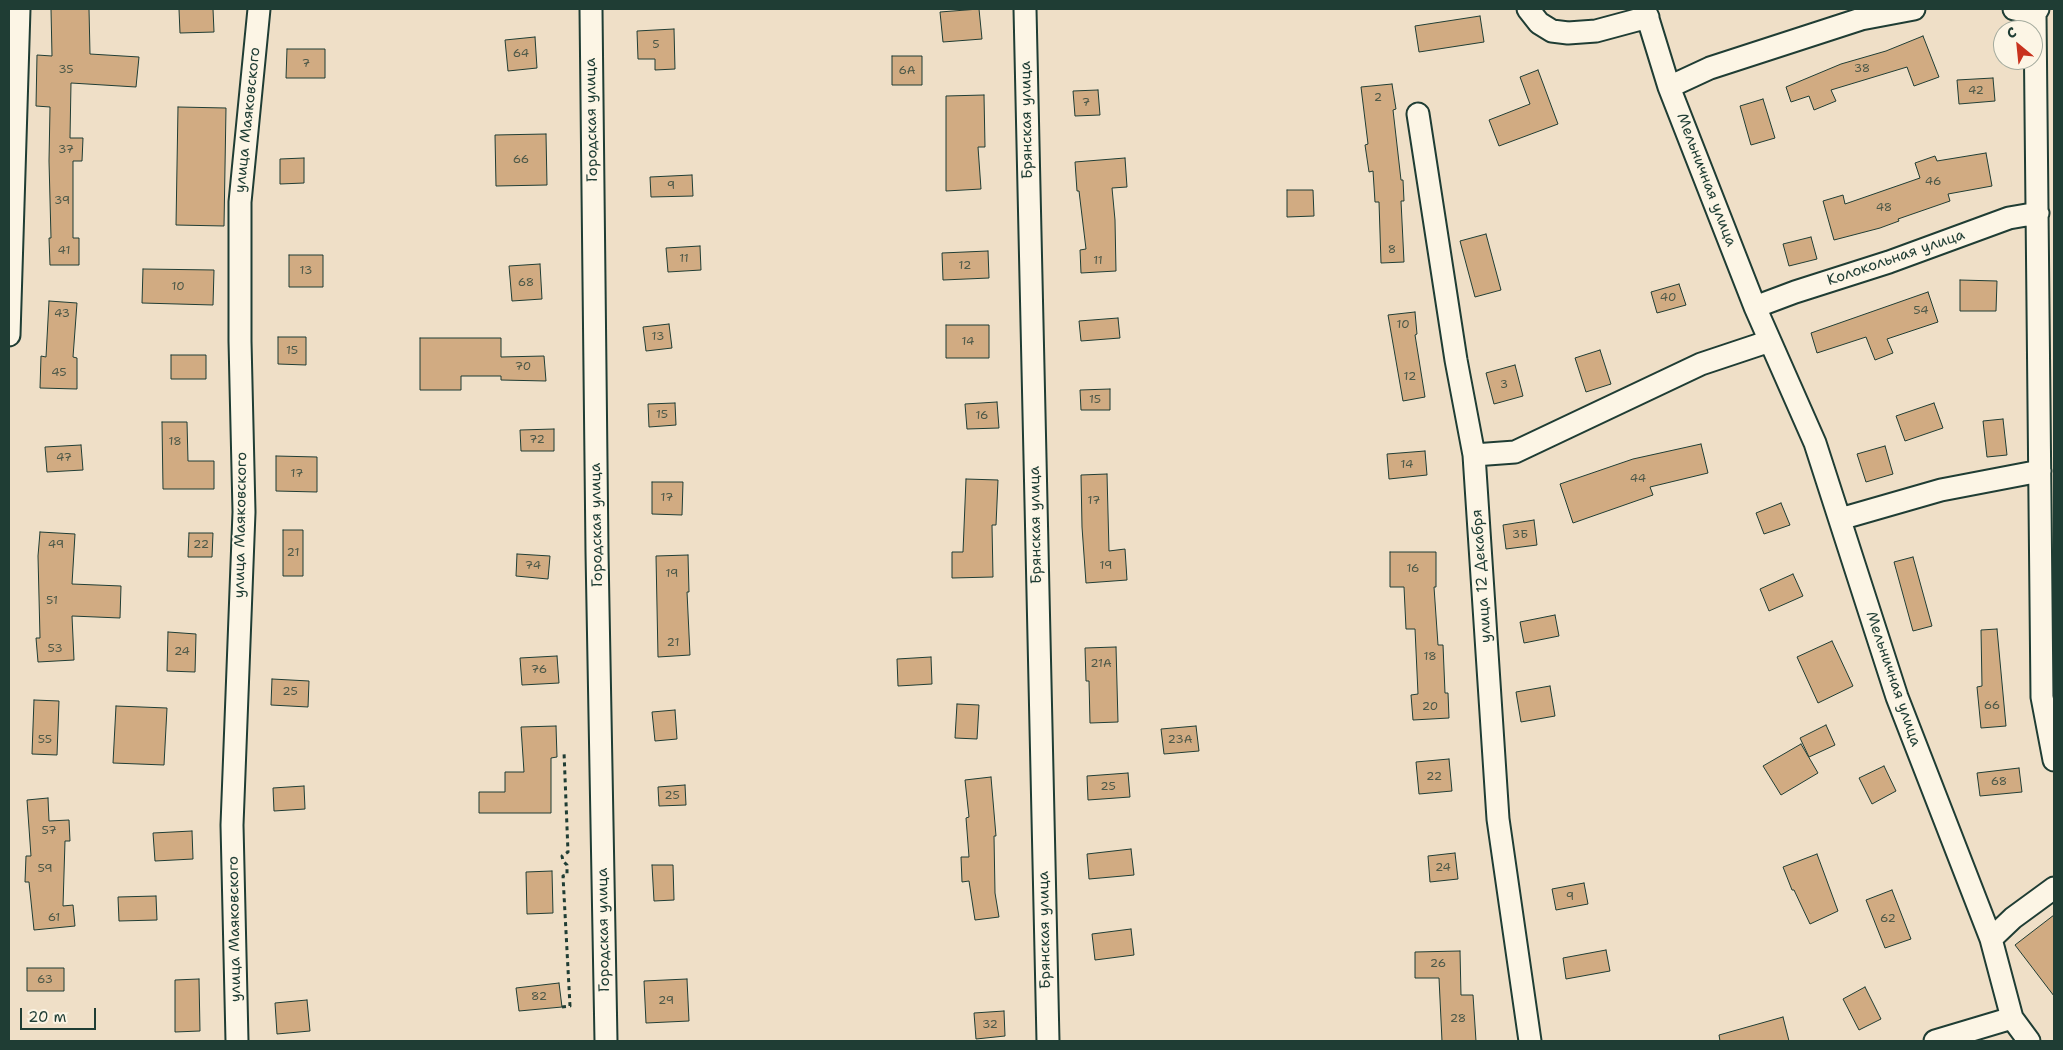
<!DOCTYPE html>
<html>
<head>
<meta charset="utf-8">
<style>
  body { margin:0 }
  #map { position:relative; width:2063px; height:1050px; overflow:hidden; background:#efdfc7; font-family:"Shantell Sans",sans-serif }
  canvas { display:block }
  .frame { position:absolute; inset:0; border:10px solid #1f3d34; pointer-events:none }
  .north { position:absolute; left:1993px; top:20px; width:50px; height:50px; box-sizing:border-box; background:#fcf5e5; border:1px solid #a4ab9e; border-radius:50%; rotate:332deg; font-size:14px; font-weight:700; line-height:20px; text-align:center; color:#1f3d34 }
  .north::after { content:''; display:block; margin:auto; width:18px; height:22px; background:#c8321e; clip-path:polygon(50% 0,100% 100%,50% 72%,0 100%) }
  .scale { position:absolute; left:20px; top:1008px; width:76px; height:22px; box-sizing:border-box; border:2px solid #1f3d34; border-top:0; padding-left:6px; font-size:15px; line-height:18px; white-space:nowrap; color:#1f3d34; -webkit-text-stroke:4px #fcf5e5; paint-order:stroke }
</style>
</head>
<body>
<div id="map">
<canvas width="2063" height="1050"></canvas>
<div class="frame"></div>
<div class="north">С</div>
<div class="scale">20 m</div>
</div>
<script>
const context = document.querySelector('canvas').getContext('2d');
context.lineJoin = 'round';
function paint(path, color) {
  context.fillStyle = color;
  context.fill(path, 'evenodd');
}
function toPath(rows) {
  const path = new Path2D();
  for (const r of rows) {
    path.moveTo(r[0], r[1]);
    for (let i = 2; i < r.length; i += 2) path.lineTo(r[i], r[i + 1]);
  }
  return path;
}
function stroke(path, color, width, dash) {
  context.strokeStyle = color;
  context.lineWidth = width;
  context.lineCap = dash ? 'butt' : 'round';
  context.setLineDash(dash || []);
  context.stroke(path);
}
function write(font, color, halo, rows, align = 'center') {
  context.font = font + ' "Shantell Sans",sans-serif';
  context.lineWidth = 4;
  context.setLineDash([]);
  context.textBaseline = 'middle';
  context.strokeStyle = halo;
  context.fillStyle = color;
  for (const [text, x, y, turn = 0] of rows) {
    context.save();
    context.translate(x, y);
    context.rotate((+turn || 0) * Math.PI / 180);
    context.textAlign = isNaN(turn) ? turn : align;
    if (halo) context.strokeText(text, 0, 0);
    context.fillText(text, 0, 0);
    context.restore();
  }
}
const building = toPath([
  [51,9,89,9,90,54,139,57,136,87,71,83,70,138,83,138,82,161,73,161,73,238,79,238,79,265,50,265,49,238,51,238,49,161,50,107,36,106,37,55,52,56,51,9],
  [179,9,213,9,214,32,180,33,179,9],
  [979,9,982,39,943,42,940,12,979,9],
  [1480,16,1484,42,1419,52,1415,26,1480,16],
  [674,29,675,69,655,70,655,59,638,59,637,31,674,29],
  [1923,36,1939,77,1914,86,1907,67,1831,90,1836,101,1814,110,1809,96,1791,102,1786,87,1841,64,1886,51,1923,36],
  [535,37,537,68,508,71,505,40,535,37],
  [287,49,325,49,325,78,286,78,287,49],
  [892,56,922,56,922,85,892,85,892,56],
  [1538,70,1558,124,1499,146,1489,120,1530,104,1520,77,1538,70],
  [1993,78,1995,101,1959,104,1957,80,1993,78],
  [1392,84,1396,109,1393,110,1401,180,1403,180,1404,201,1401,201,1404,262,1381,263,1379,202,1375,202,1373,171,1369,172,1365,145,1368,144,1361,87,1392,84],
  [1098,90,1100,115,1075,116,1073,91,1098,90],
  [984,95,985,147,978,147,981,189,946,191,946,96,984,95],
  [1763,99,1775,138,1751,145,1740,106,1763,99],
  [178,107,226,108,224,226,176,225,178,107],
  [546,134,547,185,496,186,495,135,546,134],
  [1986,153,1992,186,1948,194,1950,201,1898,219,1899,221,1880,228,1834,240,1823,201,1843,195,1845,204,1920,178,1915,163,1935,156,1937,161,1986,153],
  [304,158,304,183,280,184,280,159,304,158],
  [1125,158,1127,187,1112,188,1115,220,1116,271,1081,273,1080,250,1086,249,1079,191,1077,191,1075,162,1125,158],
  [692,175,693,196,651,197,650,177,692,175],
  [1287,190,1313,190,1314,216,1287,217,1287,190],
  [1486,234,1501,290,1475,297,1460,241,1486,234],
  [1811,237,1817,259,1789,266,1783,244,1811,237],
  [700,246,701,270,668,272,666,248,700,246],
  [988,251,989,278,943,280,942,253,988,251],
  [289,255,323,255,323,287,289,287,289,255],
  [540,264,542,299,512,301,509,266,540,264],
  [143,269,214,270,213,305,142,303,143,269],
  [1960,280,1997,281,1996,311,1960,311,1960,280],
  [1679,284,1686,305,1657,313,1651,292,1679,284],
  [1928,292,1938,322,1887,339,1893,353,1875,360,1866,337,1817,353,1811,333,1928,292],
  [49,301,77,303,73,357,77,358,77,389,40,388,41,356,46,357,49,301],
  [1415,312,1417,334,1415,335,1425,397,1403,401,1388,315,1415,312],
  [1118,318,1120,338,1081,341,1079,321,1118,318],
  [669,324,672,348,646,351,643,327,669,324],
  [946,325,989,325,989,358,946,358,946,325],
  [278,337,306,337,306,365,278,364,278,337],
  [420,338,501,338,501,357,544,356,546,381,501,380,501,376,461,376,461,390,420,390,420,338],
  [1600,350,1611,384,1586,392,1575,358,1600,350],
  [171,355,206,355,206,379,171,379,171,355],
  [1515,365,1523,396,1494,404,1486,373,1515,365],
  [1110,389,1110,410,1081,410,1080,390,1110,389],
  [997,402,999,428,967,429,965,404,997,402],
  [675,403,676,425,649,427,648,404,675,403],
  [1934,403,1943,428,1905,441,1896,416,1934,403],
  [2003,419,2007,455,1987,457,1983,421,2003,419],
  [162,422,187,422,188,461,214,461,214,489,163,489,162,422],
  [554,429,554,451,521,451,520,430,554,429],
  [1701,444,1708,473,1650,487,1653,495,1573,523,1560,484,1633,459,1701,444],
  [81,445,83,470,47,472,45,447,81,445],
  [1885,446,1893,474,1866,482,1857,454,1885,446],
  [1425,451,1427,475,1389,479,1387,454,1425,451],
  [276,456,317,457,317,492,276,491,276,456],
  [1107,474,1109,551,1125,549,1127,580,1086,583,1082,527,1081,475,1107,474],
  [966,479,998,480,996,525,992,525,993,577,952,578,952,552,963,552,966,479],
  [652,482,683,482,682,515,652,514,652,482],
  [1781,503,1790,525,1764,534,1756,513,1781,503],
  [1534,520,1537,545,1506,549,1503,525,1534,520],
  [283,530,303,530,303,576,283,576,283,530],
  [40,532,75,534,72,584,121,586,120,618,72,616,74,660,38,662,36,638,40,638,38,556,40,532],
  [189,533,213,533,212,557,188,557,189,533],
  [1390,552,1436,552,1436,587,1434,587,1438,645,1443,645,1445,693,1448,693,1449,718,1413,720,1411,695,1418,694,1415,629,1406,629,1404,587,1390,587,1390,552],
  [517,554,550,556,548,579,516,576,517,554],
  [688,555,689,592,687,592,690,655,658,657,656,556,688,555],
  [1913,557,1932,626,1913,631,1894,562,1913,557],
  [1793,574,1803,596,1769,611,1760,589,1793,574],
  [1555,615,1559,636,1524,643,1520,622,1555,615],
  [1997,629,2006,726,1981,728,1977,687,1982,686,1981,630,1997,629],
  [168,632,196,634,195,672,167,671,168,632],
  [1832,641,1853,686,1818,703,1797,657,1832,641],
  [1116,647,1118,722,1090,723,1089,681,1086,681,1085,648,1116,647],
  [557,656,559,683,522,685,520,658,557,656],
  [931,657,932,684,898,686,897,659,931,657],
  [272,679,309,681,308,707,271,705,272,679],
  [1550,686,1555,716,1521,722,1516,692,1550,686],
  [34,700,59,701,57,755,32,754,34,700],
  [957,704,979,705,977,739,955,738,957,704],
  [116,706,167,708,164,765,113,763,116,706],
  [675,710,677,739,655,741,652,712,675,710],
  [1826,725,1835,745,1809,757,1800,738,1826,725],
  [556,726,557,757,551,758,551,813,479,813,479,792,505,792,505,772,524,772,521,727,556,726],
  [1196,726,1199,751,1164,754,1161,729,1196,726],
  [1801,744,1818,773,1781,795,1763,766,1801,744],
  [1449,759,1452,791,1419,794,1416,762,1449,759],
  [1884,766,1896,791,1872,804,1859,778,1884,766],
  [2019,768,2022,792,1980,796,1977,773,2019,768],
  [1128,773,1130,797,1088,800,1087,776,1128,773],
  [991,777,996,836,994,836,995,893,999,917,975,920,969,881,962,882,961,857,969,857,966,818,969,817,965,780,991,777],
  [685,785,686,805,659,806,658,787,685,785],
  [304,786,305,809,274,811,273,788,304,786],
  [48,798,49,821,69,820,70,841,65,841,63,906,73,905,75,926,34,930,29,882,25,882,26,856,31,856,27,800,48,798],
  [192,831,193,859,155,861,153,833,192,831],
  [1131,849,1134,875,1089,879,1087,854,1131,849],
  [1455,853,1458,879,1430,882,1428,856,1455,853],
  [1817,854,1838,911,1810,924,1794,890,1792,890,1783,867,1817,854],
  [652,865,673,865,674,900,654,901,652,865],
  [552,871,553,913,527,914,526,872,552,871],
  [1584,883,1588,904,1556,910,1552,889,1584,883],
  [1892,890,1911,939,1885,948,1866,900,1892,890],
  [156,896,157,920,119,921,118,897,156,896],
  [2054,915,2054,996,2015,945,2054,915],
  [1131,929,1134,955,1095,960,1092,934,1131,929],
  [1606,950,1610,971,1566,979,1563,958,1606,950],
  [1460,951,1461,995,1473,995,1476,1041,1442,1041,1439,978,1415,978,1415,952,1460,951],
  [27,968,64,968,64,991,27,991,27,968],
  [199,979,200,1031,175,1032,175,980,199,979],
  [687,979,689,1021,646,1023,644,981,687,979],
  [559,983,562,1007,519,1011,516,988,559,983],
  [1865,987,1881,1019,1859,1030,1843,999,1865,987],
  [307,1000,310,1031,277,1034,275,1003,307,1000],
  [1004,1011,1005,1036,976,1039,974,1013,1004,1011],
  [1783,1017,1789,1041,1720,1041,1719,1035,1783,1017]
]);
paint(building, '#d1ab82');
stroke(building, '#1f3d34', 1);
const minor = toPath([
  [591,9,597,552,606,1041],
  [1025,9,1048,1041],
  [1528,9,1539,23,1552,31,1568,33,1596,31,1648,17],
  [1645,9,1669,87,1755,307,1815,443,1897,697,1991,939,2012,1018,2029,1041],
  [2014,9,2035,13],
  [2038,9,2035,13,2042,697,2054,760],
  [1669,87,1710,68,1861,19,1914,9],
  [1418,114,1456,360,1474,455,1498,819,1530,1041],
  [1755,307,1795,292,1889,262,2009,218,2038,213],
  [9,335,19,9],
  [1474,455,1515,452,1701,364,1770,341],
  [1840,519,1941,490,2040,471],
  [1991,939,2013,918,2054,888],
  [237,1041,232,825,244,512,240,341,240,202,259,9],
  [1935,1041,2012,1018]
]);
stroke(minor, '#1f3d34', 25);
stroke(toPath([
  [562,1007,570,1006,563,876,567,875,567,865,563,861,562,856,568,852,564,752]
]), '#1f3d34', 3, [4, 4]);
stroke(minor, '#fcf5e5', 21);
write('12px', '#4c5848', null, [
  ["5",656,45],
  ["64",521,54],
  ["7",306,64],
  ["38",1862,69],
  ["35",66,70],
  ["6А",907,71],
  ["42",1976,91],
  ["2",1378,98],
  ["7",1086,103],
  ["37",66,150],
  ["66",521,160],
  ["46",1933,182],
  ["9",671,186],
  ["39",62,201],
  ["48",1884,208],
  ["8",1392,250],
  ["41",64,251],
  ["11",684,259],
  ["11",1098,261],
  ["12",965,266],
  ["13",306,271],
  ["68",526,283],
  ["10",178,287],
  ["40",1668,298],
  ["54",1921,311],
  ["43",62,314],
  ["10",1403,325],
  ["13",658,337],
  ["14",968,342],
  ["15",292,351],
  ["70",523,367],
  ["45",59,373],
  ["12",1410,377],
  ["3",1504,385],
  ["15",1095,400],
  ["15",662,415],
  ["16",982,416],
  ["72",537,440],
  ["18",175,442],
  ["47",64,458],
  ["14",1407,465],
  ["17",297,474],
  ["44",1638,479],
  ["17",667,498],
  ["17",1094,501],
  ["3Б",1520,535],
  ["49",56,545],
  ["22",201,545],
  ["21",293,553],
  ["74",533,566],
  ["19",1106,566],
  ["16",1413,569],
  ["19",672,574],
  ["51",52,601],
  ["21",673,643],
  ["53",55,649],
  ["24",182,652],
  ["18",1430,657],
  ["21А",1101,664],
  ["76",539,670],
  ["25",290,692],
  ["66",1992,706],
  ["20",1430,707],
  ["55",45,740],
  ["23А",1180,740],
  ["22",1434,777],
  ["68",1999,782],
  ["25",1108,787],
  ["25",672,796],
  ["57",49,831],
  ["24",1443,868],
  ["59",45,869],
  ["9",1570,897],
  ["61",54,918],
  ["62",1888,919],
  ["26",1438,964],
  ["63",45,980],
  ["82",539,997],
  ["29",666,1001],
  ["28",1458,1019],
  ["32",990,1025]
]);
write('15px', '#1f3d34', '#fcf5e5', [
  ["улица Маяковского",248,120,-84],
  ["Городская улица",592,120,-91],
  ["Брянская улица",1027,120,-91],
  ["Мельничная улица",1706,180,69],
  ["Колокольная улица",1896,258,-19],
  ["улица Маяковского",241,525,-89],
  ["Городская улица",597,525,-91],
  ["Брянская улица",1036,525,-91],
  ["улица 12 Декабря",1482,576,-94],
  ["Мельничная улица",1893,679,71],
  ["улица Маяковского",235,929,-91],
  ["Городская улица",604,930,-91],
  ["Брянская улица",1045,930,-91]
]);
</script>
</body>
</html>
